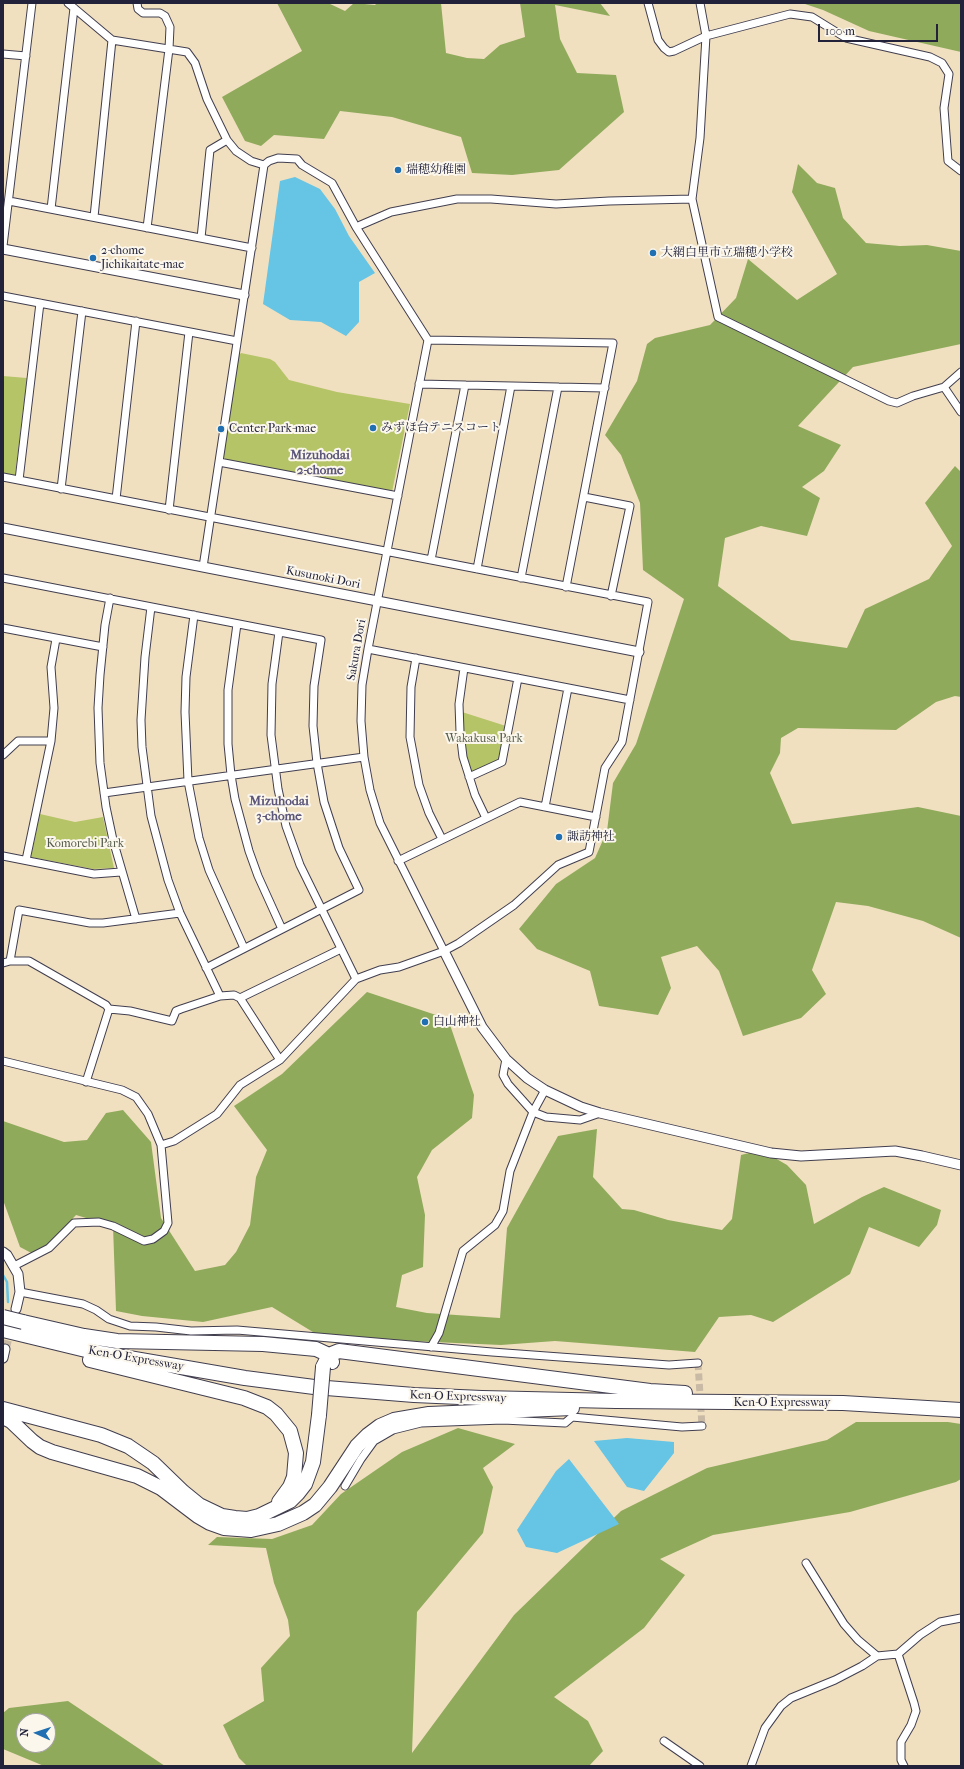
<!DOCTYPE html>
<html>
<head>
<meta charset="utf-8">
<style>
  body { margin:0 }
  #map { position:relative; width:964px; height:1769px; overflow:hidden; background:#f1e0c0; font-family:"IM FELL French Canon",serif }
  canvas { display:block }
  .frame { position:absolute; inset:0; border:4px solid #22223b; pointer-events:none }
  .north { position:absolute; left:16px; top:1713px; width:40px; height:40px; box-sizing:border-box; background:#fbf7ec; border:1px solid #a4a2a5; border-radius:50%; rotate:273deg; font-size:11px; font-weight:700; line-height:16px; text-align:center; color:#22223b }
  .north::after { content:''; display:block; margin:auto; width:14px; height:18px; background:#1f6fb2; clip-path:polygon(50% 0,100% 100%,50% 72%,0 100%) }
  .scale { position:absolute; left:818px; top:24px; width:120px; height:18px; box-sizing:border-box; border:2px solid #22223b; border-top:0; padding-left:5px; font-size:12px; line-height:14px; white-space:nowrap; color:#22223b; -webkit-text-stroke:3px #fbf7ec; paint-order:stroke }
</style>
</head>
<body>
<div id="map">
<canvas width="964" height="1769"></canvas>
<div class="frame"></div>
<div class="north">N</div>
<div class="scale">100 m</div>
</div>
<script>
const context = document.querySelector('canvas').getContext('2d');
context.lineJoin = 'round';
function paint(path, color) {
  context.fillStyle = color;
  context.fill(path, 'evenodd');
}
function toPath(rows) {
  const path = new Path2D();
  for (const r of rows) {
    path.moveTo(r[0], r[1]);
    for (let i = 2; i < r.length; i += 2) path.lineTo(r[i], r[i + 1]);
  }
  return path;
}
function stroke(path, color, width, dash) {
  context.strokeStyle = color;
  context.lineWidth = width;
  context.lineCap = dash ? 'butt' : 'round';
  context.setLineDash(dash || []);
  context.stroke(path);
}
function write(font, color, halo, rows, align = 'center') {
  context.font = font + ' "IM FELL French Canon","Noto Serif JP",serif';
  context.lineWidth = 4;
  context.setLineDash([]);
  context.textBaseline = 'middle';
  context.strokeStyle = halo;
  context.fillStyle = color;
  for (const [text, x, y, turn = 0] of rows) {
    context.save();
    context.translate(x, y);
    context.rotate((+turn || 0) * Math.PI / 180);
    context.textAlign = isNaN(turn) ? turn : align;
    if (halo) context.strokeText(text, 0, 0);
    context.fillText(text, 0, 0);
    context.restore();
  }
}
paint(toPath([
  [241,353,270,359,275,362,289,380,337,392,410,404,392,492,226,460,223,456,238,356],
  [3,376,27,378,15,476,3,473],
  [462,712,506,726,500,760,471,773,466,757],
  [40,814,75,822,103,817,114,868,93,869,31,857]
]), '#b5c467');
paint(toPath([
  [277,3,328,3,345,11,354,3,375,5,377,3,441,3,446,53,467,58,484,59,500,45,525,37,520,3,600,3,610,16,555,5,560,39,577,73,616,75,624,112,559,170,512,175,472,173,461,137,392,117,340,111,324,139,274,135,261,146,245,141,222,97,302,51],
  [805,3,961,3,961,52,869,31,823,10,805,4],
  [798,164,817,183,835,188,843,218,866,243,900,246,927,245,961,251,961,344,853,367,798,426,841,445,824,471,802,487,820,498,807,536,761,526,725,538,718,586,791,640,847,648,865,609,929,579,952,546,925,503,955,466,961,472,961,697,955,696,936,702,896,730,798,728,781,738,780,753,770,773,792,824,918,807,961,816,961,938,923,921,868,906,836,902,812,970,826,994,801,1018,743,1036,719,971,697,946,661,957,671,988,658,1015,599,1006,590,971,537,949,519,929,556,884,595,858,607,831,613,783,636,744,684,599,643,570,640,503,621,455,605,435,637,381,647,344,655,338,710,325,736,298,748,259,797,300,837,274,792,192],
  [367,992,448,1019,474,1095,472,1118,432,1150,417,1177,425,1215,423,1267,402,1275,396,1307,427,1313,500,1318,507,1228,558,1136,597,1129,593,1177,622,1209,634,1210,668,1220,722,1230,732,1219,741,1155,761,1150,787,1165,806,1185,814,1224,862,1197,884,1187,941,1210,937,1225,919,1247,869,1227,850,1274,773,1322,751,1315,719,1317,695,1352,555,1341,501,1345,321,1337,272,1307,203,1322,142,1316,116,1311,113,1226,76,1215,37,1256,20,1247,3,1200,3,1121,64,1142,87,1140,106,1113,123,1110,151,1142,161,1218,195,1271,225,1265,236,1252,250,1225,256,1177,267,1150,234,1106,282,1074],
  [856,1422,948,1422,961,1424,961,1479,956,1482,850,1512,713,1535,660,1559,685,1575,644,1628,554,1697,588,1721,603,1751,589,1766,247,1766,239,1758,223,1725,264,1701,261,1668,290,1636,288,1620,274,1583,266,1548,208,1545,217,1537,272,1539,312,1525,341,1494,402,1452,458,1428,515,1444,483,1468,493,1487,483,1533,417,1612,412,1753,514,1615,621,1511,707,1468,827,1440],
  [68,1701,141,1750,165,1766,44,1766,3,1749,3,1713,9,1708],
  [24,1721,48,1721,48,1745,24,1745]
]), '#90aa5c');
paint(toPath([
  [295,177,320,189,335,209,349,236,375,273,359,282,359,322,346,336,321,322,290,320,263,304,280,181],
  [627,1438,674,1442,674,1453,644,1491,627,1487,594,1441],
  [569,1459,619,1524,557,1553,526,1547,517,1530,556,1471]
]), '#66c4e4');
stroke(toPath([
  [3,1275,7,1282,8,1302]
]), '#66c4e4', 2.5);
stroke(toPath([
  [698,1363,702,1426]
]), '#c8baa5', 7, [7, 3.5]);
stroke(toPath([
  [5,1349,11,1327]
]), '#c8baa5', 9, [9, 4.5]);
const minor = toPath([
  [68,3,112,40,187,52,195,63,207,99,227,140,236,151,251,161,264,165],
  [137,3,138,9,143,13,160,13,165,16,170,27,169,49,147,228],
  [648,3,658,40,664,48,669,52,674,51,706,36,790,14,812,17,846,38,930,57,942,63,949,74,944,108,948,161,961,171],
  [700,3,706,36,700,138,692,199,718,317,889,401,897,403,913,396,944,387,961,372],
  [3,54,26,56],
  [9,201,252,248],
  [51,209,74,8],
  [94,217,112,40],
  [356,227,391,212,457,199,491,199,556,204,609,201,692,199],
  [201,238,210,150,227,140],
  [3,246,32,3],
  [3,296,237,341],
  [428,340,368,649,362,685,361,721,364,757,370,790,380,823,444,951],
  [428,340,613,343,566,587],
  [419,384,605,388],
  [944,387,961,412],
  [219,462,398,496],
  [3,477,648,602,622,742,605,768,589,852,558,865,514,905,459,943,444,951,399,967,380,970,356,979,280,1060,240,1085,217,1114,174,1141,161,1145],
  [19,480,40,303],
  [61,489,82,311],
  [584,497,630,506,611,596],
  [116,499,136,321],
  [169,510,189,332],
  [431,560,465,385],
  [203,567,264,165,269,161,278,158,297,159,302,165,332,183,356,227,428,340],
  [477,569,511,386],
  [3,578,321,640,314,686,313,726,317,763,324,802,339,848,359,890,206,968],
  [521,578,558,387],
  [110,598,105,625,100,675,98,708,100,763,106,807,113,840,136,919],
  [151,607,145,657,141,720,142,747,151,816,168,880,180,913,220,996],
  [194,615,186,677,185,712,188,781,199,838,209,870,244,948],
  [237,624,228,690,228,744,231,775,235,799,249,851,258,876,282,929],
  [3,628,103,647],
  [279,632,272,684,271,735,278,789,286,826,300,865,356,979],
  [368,649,630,700],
  [416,658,411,687,410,737,419,785,429,813,442,839],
  [464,668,459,704,460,732,463,757,475,795,486,818],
  [3,755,18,741,51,741],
  [469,777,502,762,518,678],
  [104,793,364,757],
  [545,807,568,688],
  [3,856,94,874,121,872],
  [26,860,51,741,54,708,51,667,56,639],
  [398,861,520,802,596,817],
  [10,961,19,910,90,923,103,923,180,913],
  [3,963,10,961,29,961,106,1005,109,1009,130,1011,172,1021,176,1011,181,1009,220,996,234,995,240,998,280,1060],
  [240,998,341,949],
  [506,1059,503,1075,508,1084,533,1112,546,1117,580,1120,600,1113],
  [3,1061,122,1090,136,1097,148,1114,161,1145,168,1223,164,1231,153,1239,144,1241,113,1226,99,1222,74,1223,49,1248,14,1266],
  [86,1082,109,1009],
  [20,1292,83,1304,96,1310,109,1319,130,1326,156,1327,191,1331,237,1330,492,1352,669,1365,698,1363],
  [431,1347,439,1333,463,1251,495,1225,503,1211,510,1171,533,1112,545,1090],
  [345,1486,361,1459,374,1441,393,1430,421,1423,503,1420,565,1423,572,1417,682,1427,702,1426],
  [806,1563,844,1624,858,1640,877,1656],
  [898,1654,914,1703,916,1711,911,1725,901,1742,901,1760,904,1766],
  [664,1741,700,1766],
  [751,1766,765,1728,781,1706,791,1698,835,1680,862,1666,877,1656,898,1654,920,1635,940,1622,961,1618]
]);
const tertiary = toPath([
  [3,249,244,295],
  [3,528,639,652],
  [444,951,482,1027,506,1059,527,1078,545,1090,581,1107,600,1113,771,1153,801,1156,895,1151,922,1156,961,1165],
  [3,1252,7,1255,18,1274,20,1292,16,1309],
  [3,1358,5,1349]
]);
const motorway = toPath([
  [23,1322,84,1336,117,1341,263,1344,316,1349,329,1355,332,1362],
  [3,1330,94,1352,245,1378,314,1387,414,1395,482,1398,616,1401,843,1403,961,1410],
  [90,1360,244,1398,267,1407,276,1414,290,1431,296,1453,294,1477,290,1487,279,1502],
  [323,1367,329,1355,339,1351,650,1391,685,1393],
  [3,1409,101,1435,128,1446,153,1463,183,1492,199,1505,222,1516,235,1518,247,1519,259,1516,290,1501,298,1493,305,1484,313,1462,319,1415],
  [3,1417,11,1421,32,1441,40,1447,52,1452,137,1476,161,1488,198,1516,210,1523,224,1528,251,1530,278,1524,303,1513,315,1505,330,1487,357,1446,368,1435,380,1426,394,1420,429,1414,572,1408]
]);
stroke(minor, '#413e4f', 9);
stroke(tertiary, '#413e4f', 11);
stroke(motorway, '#413e4f', 16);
stroke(minor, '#fff', 7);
stroke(tertiary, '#fff', 9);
stroke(motorway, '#fff', 14);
const motorwayBridge = toPath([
  [3,1317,23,1322],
  [319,1415,323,1367]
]);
stroke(motorwayBridge, '#413e4f', 16, []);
stroke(motorwayBridge, '#fff', 14);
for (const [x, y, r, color] of [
  [398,170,4,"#1f6fb2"],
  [653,253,4,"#1f6fb2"],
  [93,258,4,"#1f6fb2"],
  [373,428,4,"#1f6fb2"],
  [221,429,4,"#1f6fb2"],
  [559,837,4,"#1f6fb2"],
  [425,1022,4,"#1f6fb2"]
]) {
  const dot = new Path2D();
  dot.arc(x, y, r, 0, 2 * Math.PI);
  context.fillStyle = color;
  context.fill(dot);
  stroke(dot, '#fbf7ec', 1.5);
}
write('12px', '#22223b', '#fbf7ec', [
  ["瑞穂幼稚園",406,170],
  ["2-chome",101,251],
  ["Jichikaitate-mae",101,265],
  ["大網白里市立瑞穂小学校",661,253],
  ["みずほ台テニスコート",381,428],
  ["Center Park-mae",229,429],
  ["諏訪神社",567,837],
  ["白山神社",433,1022]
], 'left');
write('12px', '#22223b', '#fbf7ec', [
  ["Kusunoki Dori",323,578,11],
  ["Sakura Dori",357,650,-80],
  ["Ken-O Expressway",136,1359,10],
  ["Ken-O Expressway",458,1397,2],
  ["Ken-O Expressway",782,1403]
]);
write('12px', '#555b4a', '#fbf7ec', [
  ["Wakakusa Park",484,739],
  ["Komorebi Park",85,844]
]);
write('bold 13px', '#5c567a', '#fbf7ec', [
  ["Mizuhodai",320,456],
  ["2-chome",320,471],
  ["Mizuhodai",279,802],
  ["3-chome",279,817]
]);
</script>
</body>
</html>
